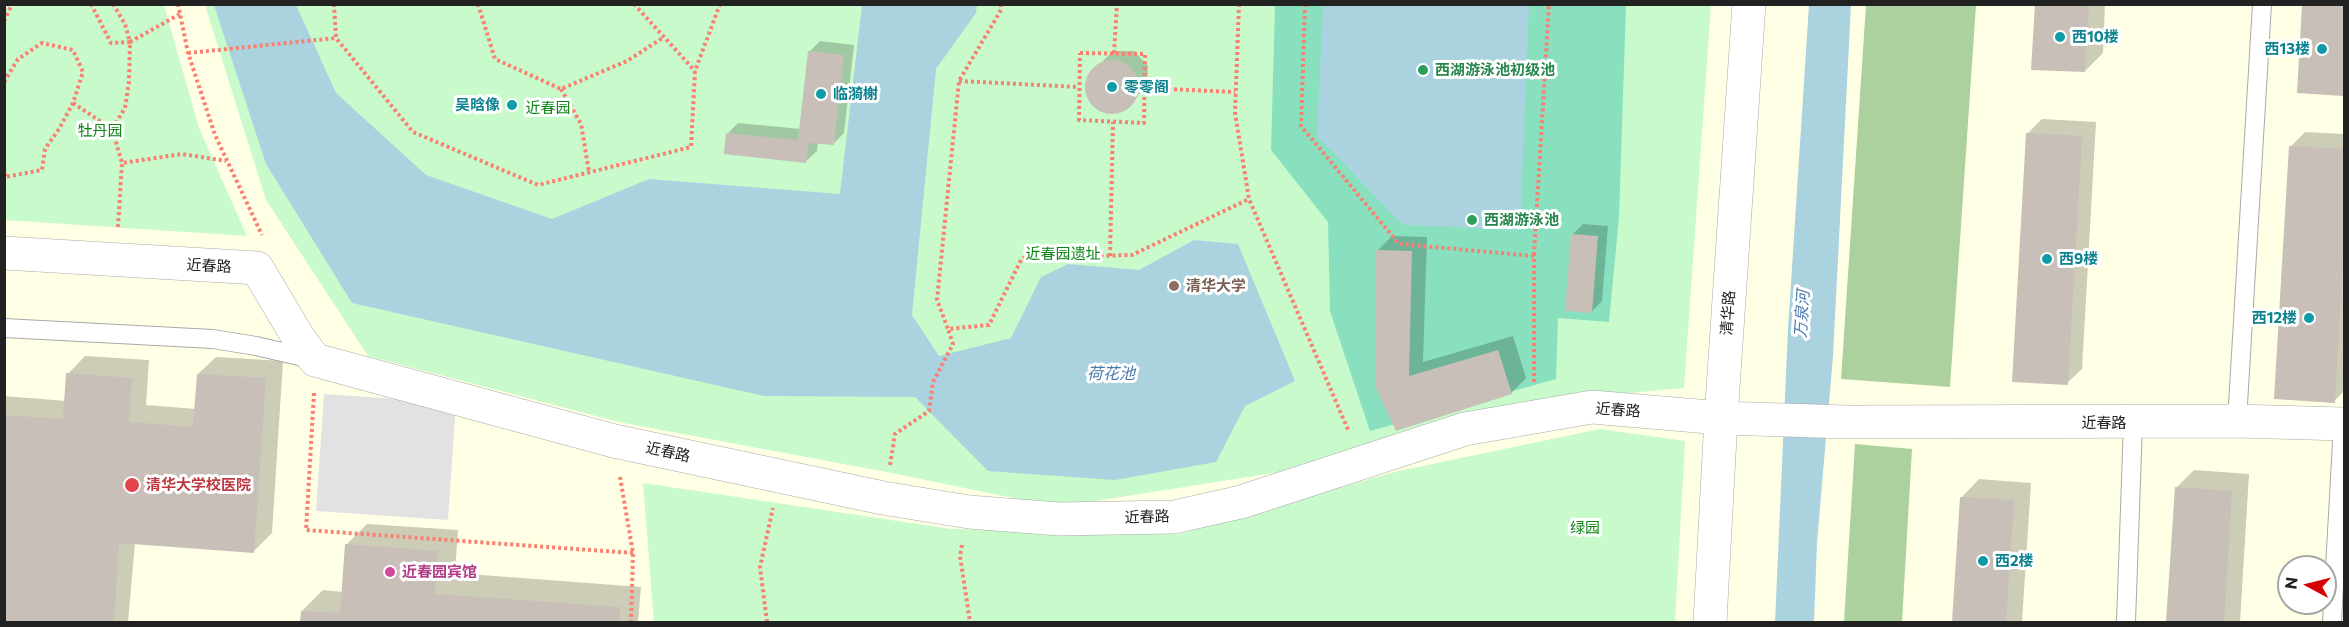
<!DOCTYPE html>
<html>
<head>
<meta charset="utf-8">
<style>
  body { margin:0 }
  #map { position:relative; width:2349px; height:627px; overflow:hidden; background:#f2efe9; font-family:Commissioner,sans-serif }
  canvas { display:block }
  .frame { position:absolute; inset:0; border:6px solid #222; pointer-events:none }
  .north { position:absolute; left:2277px; top:555px; width:60px; height:60px; box-sizing:border-box; background:#fff; border:2px solid #a7a7a7; border-radius:50%; rotate:277deg; font-size:16px; font-weight:700; line-height:24px; text-align:center; color:#222 }
  .north::after { content:''; display:block; margin:auto; width:21px; height:27px; background:#d40000; clip-path:polygon(50% 0,100% 100%,50% 72%,0 100%) }
</style>
</head>
<body>
<div id="map">
<canvas width="2349" height="627"></canvas>
<div class="frame"></div>
<div class="north">N</div>
</div>
<script>
const context = document.querySelector('canvas').getContext('2d');
context.lineJoin = 'round';
function paint(path, color) {
  context.fillStyle = color;
  context.fill(path, 'evenodd');
}
function toPath(rows) {
  const path = new Path2D();
  for (const r of rows) {
    if (r.length === 3) {
      path.moveTo(r[0] + r[2], r[1]);
      path.arc(r[0], r[1], r[2], 0, 2 * Math.PI);
      continue;
    }
    path.moveTo(r[0], r[1]);
    for (let i = 2; i < r.length; i += 2) path.lineTo(r[i], r[i + 1]);
  }
  return path;
}
function stroke(path, color, width, dash) {
  context.strokeStyle = color;
  context.lineWidth = width;
  context.lineCap = dash ? 'butt' : 'round';
  context.setLineDash(dash || []);
  context.stroke(path);
}
function write(font, color, halo, rows, align = 'center') {
  context.font = font + ' Commissioner,"Noto Sans SC",sans-serif';
  context.lineWidth = 6;
  context.setLineDash([]);
  context.textBaseline = 'middle';
  context.strokeStyle = halo;
  context.fillStyle = color;
  for (const [text, x, y, turn = 0] of rows) {
    context.save();
    context.translate(x, y);
    context.rotate((+turn || 0) * Math.PI / 180);
    context.textAlign = isNaN(turn) ? turn : align;
    if (halo) context.strokeText(text, 0, 0);
    context.fillText(text, 0, 0);
    context.restore();
  }
}
paint(toPath([
  [4,5,2344,5,2344,622,5,622],
  [2289,567,2325,567,2325,603,2289,603]
]), '#ffffe5');
paint(toPath([
  [1866,5,1976,5,1950,387,1841,379],
  [1855,444,1912,449,1902,622,1844,622]
]), '#add19e');
paint(toPath([
  [4,5,164,5,199,128,247,236,5,220],
  [205,5,1711,5,1684,388,1521,403,1292,470,1057,507,892,473,619,422,368,356,266,200],
  [1600,429,1685,441,1675,622,654,622,643,483,951,529,1180,534,1394,472]
]), '#c8facc');
paint(toPath([
  [1275,5,1626,5,1619,217,1609,322,1558,318,1556,379,1370,431,1330,311,1328,222,1271,150]
]), '#88e0be');
paint(toPath([
  [324,394,456,403,448,520,316,511]
]), '#e2e2e2');
paint(toPath([
  [214,5,296,5,336,93,426,175,552,219,649,179,840,194,862,5,977,5,976,13,936,69,912,315,939,356,1011,338,1041,277,1068,264,1139,270,1194,240,1238,244,1295,381,1245,406,1216,462,1115,480,988,471,915,397,764,396,352,303,266,164],
  [1323,5,1529,5,1520,230,1403,225,1317,136],
  [1809,5,1851,5,1833,356,1817,543,1814,622,1775,622,1788,329]
]), '#aad3df');
paint(toPath([
  [2036,4,2105,4,2103,53,2085,71],
  [2304,4,2344,4,2344,94,2298,92],
  [820,41,854,45,844,133,833,144,818,142,817,151,806,161,728,133,738,123,801,129,809,52],
  [1113,51,1134,51,1148,66,1147,86,1121,112,1101,112,1087,97,1087,77],
  [2042,119,2096,122,2082,369,2067,383,2027,134],
  [2305,132,2344,134,2344,391,2334,401,2290,147],
  [1583,224,1608,226,1602,301,1591,312,1573,234],
  [1392,236,1427,237,1423,362,1513,336,1526,378,1511,393,1396,429,1377,251],
  [85,356,149,360,146,405,196,409,198,374,216,357,283,361,272,533,254,551,135,543,128,622,4,622,4,396,66,401,68,374],
  [2194,470,2249,474,2240,622,2168,622,2176,488],
  [1979,479,2031,483,2022,622,1954,622,1962,497],
  [367,524,458,530,455,573,641,587,638,622,301,622,302,611,323,590,343,592,346,545]
]), '#0003');
paint(toPath([
  [2035,4,2089,4,2085,72,2031,70],
  [2302,5,2344,5,2344,96,2297,93],
  [808,51,844,55,834,145,809,143,806,163,724,154,726,133,798,140],
  [1112,87,27],
  [2026,133,2082,136,2068,385,2012,382],
  [2289,146,2344,149,2344,238,2335,403,2274,399],
  [1571,234,1598,236,1592,313,1565,311],
  [1376,250,1412,251,1409,376,1498,350,1512,394,1396,431,1375,386],
  [66,373,132,378,129,422,193,427,197,374,266,378,254,553,119,543,114,622,4,622,4,415,63,419],
  [2175,487,2232,491,2224,622,2166,622],
  [1960,497,2014,500,2006,622,1952,622],
  [345,544,438,551,435,594,620,607,619,622,300,622,301,611,340,613]
]), '#c7bfb8');
const lane = toPath([
  [4,328,213,339,256,346,312,359],
  [2237,421,2262,4],
  [2126,622,2133,423],
  [2332,622,2343,424]
]);
const street = toPath([
  [4,253,257,268,298,337,315,360,614,441,883,498,969,512,1059,519,1174,517,1241,502,1465,429,1592,407,1721,418,1847,422,2237,421,2344,424],
  [1710,622,1721,418,1749,4]
]);
stroke(lane, '#a9a9a9', 20);
stroke(street, '#a9a9a9', 34);
stroke(toPath([
  [91,4,111,43,130,42,129,82,125,108,112,129],
  [113,4,125,24,130,42,180,14],
  [178,4,188,53,215,135,262,235],
  [334,4,336,38,413,132,538,185,691,147,695,71,720,4],
  [478,4,495,59,561,89,627,61,664,37],
  [634,4,695,71],
  [1001,4,1001,10,959,81,937,300,948,329,989,325,1022,258,1132,255,1249,199],
  [1239,4,1235,113,1249,199,1349,432],
  [1305,4,1301,126,1399,244,1534,256,1534,383],
  [4,21,12,4],
  [188,53,336,38],
  [1080,53,1145,54,1144,123,1079,120,1080,53],
  [1114,53,1117,4],
  [959,81,1079,87],
  [4,82,18,59,42,43,73,50,83,72,73,103,59,129,45,149,42,170,5,177,4,167],
  [1144,88,1235,92],
  [561,89,581,124,589,172],
  [73,103,112,129,122,163],
  [118,227,122,163,182,154,226,161],
  [1534,255,1549,4],
  [1110,256,1113,122],
  [314,393,306,530,633,553],
  [890,465,895,434,929,411,933,382,953,344,948,329],
  [620,477,633,553,631,622],
  [962,545,960,556,970,622],
  [767,622,760,567,773,508]
]), '#fa8072', 4, [3, 3]);
stroke(lane, '#fff', 18);
stroke(street, '#fff', 33);
for (const [x, y, r, color] of [
  [2060,37,6,"#0f9aa8"],
  [2322,49,6,"#0f9aa8"],
  [1423,70,6,"#2e9e5b"],
  [1112,87,6,"#0f9aa8"],
  [821,94,6,"#0f9aa8"],
  [512,105,6,"#0f9aa8"],
  [1472,220,6,"#2e9e5b"],
  [2047,259,6,"#0f9aa8"],
  [1174,286,6,"#8d6e63"],
  [2309,318,6,"#0f9aa8"],
  [132,485,8,"#e0444e"],
  [1983,561,6,"#0f9aa8"],
  [390,572,6,"#d1479c"]
]) {
  const dot = new Path2D();
  dot.arc(x, y, r, 0, 2 * Math.PI);
  context.fillStyle = color;
  context.fill(dot);
  stroke(dot, '#fff', 2);
}
write('bold 15px', '#0d838f', '#fff', [
  ["西10楼",2072,37],
  ["西13楼",2310,49,"right"],
  ["零零阁",1124,87],
  ["临漪榭",833,94],
  ["吴晗像",500,105,"right"],
  ["西9楼",2059,259],
  ["西12楼",2297,318,"right"],
  ["西2楼",1995,561]
], 'left');
write('bold 15px', '#27864d', '#fff', [
  ["西湖游泳池初级池",1435,70],
  ["西湖游泳池",1484,220]
], 'left');
write('15px', '#0c8416', '#fff', [
  ["近春园",548,108],
  ["牡丹园",100,131],
  ["近春园遗址",1063,254],
  ["绿园",1585,528]
]);
write('15px', '#222', '#fff', [
  ["近春路",209,266,3],
  ["清华路",1728,313,-86],
  ["近春路",1618,410,4],
  ["近春路",2104,423],
  ["近春路",668,452,12],
  ["近春路",1147,517,-2]
]);
write('bold 15px', '#785e54', '#fff', [
  ["清华大学",1186,286]
], 'left');
write('bold 15px', '#be3a42', '#fff', [
  ["清华大学校医院",146,485]
], 'left');
write('bold 15px', '#b23c85', '#fff', [
  ["近春园宾馆",402,572]
], 'left');
write('italic 16px', '#4a7aab', '#fff', [
  ["万泉河",1802,314,-86],
  ["荷花池",1111,374]
]);
</script>
</body>
</html>
